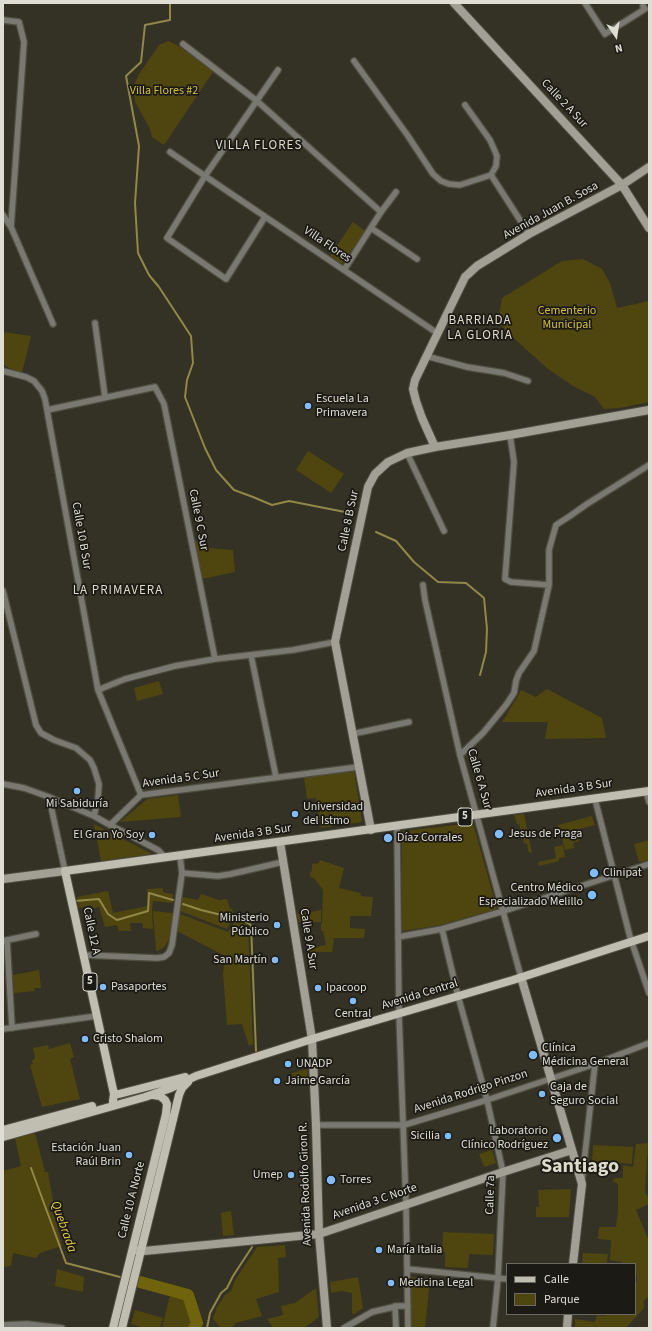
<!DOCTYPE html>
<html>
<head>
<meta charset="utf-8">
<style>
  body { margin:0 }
  #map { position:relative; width:652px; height:1331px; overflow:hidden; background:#343225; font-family:"Source Sans 3",sans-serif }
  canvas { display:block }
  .frame { position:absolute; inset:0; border:4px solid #dfded5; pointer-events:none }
  .legend { position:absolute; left:506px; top:1263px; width:130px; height:52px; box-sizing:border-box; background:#1b1a14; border:1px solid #696861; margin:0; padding:5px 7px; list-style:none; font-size:12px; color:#dfded5 }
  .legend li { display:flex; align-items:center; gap:8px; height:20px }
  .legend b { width:20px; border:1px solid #696861 }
  .north { position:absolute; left:596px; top:16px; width:40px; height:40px; -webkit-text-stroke:3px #1b1a14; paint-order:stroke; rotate:167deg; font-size:11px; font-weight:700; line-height:16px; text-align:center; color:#dfded5 }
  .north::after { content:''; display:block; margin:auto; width:14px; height:18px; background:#dfded5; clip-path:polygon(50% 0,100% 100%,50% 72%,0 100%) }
</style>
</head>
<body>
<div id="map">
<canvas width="652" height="1331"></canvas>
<div class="frame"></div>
<ul class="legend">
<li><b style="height:5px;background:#c0beb0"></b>Calle</li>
<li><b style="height:11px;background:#4e460e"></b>Parque</li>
</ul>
<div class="north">N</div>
</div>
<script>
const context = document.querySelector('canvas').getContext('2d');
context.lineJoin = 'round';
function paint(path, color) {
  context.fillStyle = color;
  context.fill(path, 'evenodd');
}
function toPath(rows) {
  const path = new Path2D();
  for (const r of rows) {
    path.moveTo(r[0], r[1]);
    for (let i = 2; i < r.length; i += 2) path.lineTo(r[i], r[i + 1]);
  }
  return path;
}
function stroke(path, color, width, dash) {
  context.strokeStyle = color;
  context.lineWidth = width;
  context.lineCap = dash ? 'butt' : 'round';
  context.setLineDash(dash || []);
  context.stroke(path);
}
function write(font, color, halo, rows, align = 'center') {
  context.font = font + ' "Source Sans 3",sans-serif';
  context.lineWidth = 3.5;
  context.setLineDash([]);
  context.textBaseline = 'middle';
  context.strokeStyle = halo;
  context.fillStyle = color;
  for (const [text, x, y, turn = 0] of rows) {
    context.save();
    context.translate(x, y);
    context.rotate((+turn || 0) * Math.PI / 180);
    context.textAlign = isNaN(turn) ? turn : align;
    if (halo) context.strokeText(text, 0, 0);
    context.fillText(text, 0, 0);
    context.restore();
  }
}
paint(toPath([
  [169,41,180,47,213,72,164,145,152,137,149,127,135,102,133,87,139,74,159,45],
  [353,222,365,231,342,264,330,256],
  [583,259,602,269,610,283,617,308,649,301,649,402,620,408,604,409,595,397,573,386,548,369,509,334,498,321,502,298,562,261],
  [3,332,31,336,22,373,9,368,3,364],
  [308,451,344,474,331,493,296,470],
  [192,539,208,548,233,550,235,572,202,579],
  [159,681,163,694,137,701,134,688],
  [547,689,602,718,606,738,545,739,548,722,502,722,518,696,521,690,536,697],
  [354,770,362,822,321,828,316,798,307,799,304,777],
  [178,795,181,817,120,822,147,799],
  [524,814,532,852,529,853,527,844,524,843,519,824,517,824,514,815],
  [592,816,595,825,561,834,558,825],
  [473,823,497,909,441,925,402,931,402,831],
  [94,824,152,854,101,861],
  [575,831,579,841,573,843,574,848,565,850,561,835],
  [649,840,649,860,639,862,634,844],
  [563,845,565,857,559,858,559,861,539,866,538,862,556,858,554,847],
  [320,860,344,868,339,888,360,893,361,896,373,897,371,916,350,916,350,928,365,929,364,938,334,938,332,952,307,952,306,949,326,945,323,931,321,931,321,924,322,923,323,890,314,878,310,877,310,872,312,871,312,864,319,863],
  [163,888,163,892,173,894,172,903,153,901,152,911,153,929,143,928,142,923,130,923,131,931,119,931,117,925,105,927,99,907,92,908,91,905,79,908,77,897,108,891,113,913,148,906,147,889],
  [201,894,219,900,227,899,230,909,232,909,234,916,227,929,180,911,182,897,198,900],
  [321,910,321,922,299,922,297,913,301,914],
  [153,911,173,913,170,936,167,943,164,947,158,951,156,951],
  [180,914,228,932,236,920,248,925,253,1044,249,1046,242,1024,227,1025,223,973,225,956,177,931],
  [39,970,41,988,34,988,35,991,14,993,13,975],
  [70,1043,74,1057,70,1059,80,1099,42,1107,30,1065,33,1064,32,1061,35,1058,33,1048,48,1045,49,1049],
  [307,1069,308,1083,293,1083,292,1073],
  [35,1133,45,1172,48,1172,54,1206,52,1207,62,1246,40,1253,36,1258,13,1253,11,1266,3,1267,3,1171,21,1166,15,1138],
  [648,1143,645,1192,649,1199,649,1204,636,1210,649,1241,649,1297,644,1300,644,1308,626,1328,575,1328,575,1319,595,1322,597,1315,604,1316,605,1314,635,1314,635,1282,637,1281,635,1264,625,1264,621,1262,610,1260,611,1240,598,1239,599,1227,616,1227,618,1212,618,1184,612,1181,615,1178,623,1178,623,1165,633,1167,636,1144],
  [593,1145,633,1147,632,1164,592,1161],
  [492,1150,496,1163,484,1167,479,1154],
  [571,1189,569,1217,536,1217,536,1207,539,1207,538,1190],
  [231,1211,234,1235,223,1236,221,1213],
  [443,1232,494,1234,493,1255,469,1254,468,1268,445,1267,445,1252,442,1252],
  [285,1245,286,1257,278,1258,279,1292,256,1299,262,1316,236,1323,231,1328,221,1328,213,1319,217,1307,225,1295,231,1291,235,1280,257,1247],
  [583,1253,608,1254,607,1264,582,1264],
  [57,1269,84,1277,83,1292,55,1286],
  [358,1277,363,1308,353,1315,352,1311,352,1293,342,1291,331,1293,330,1282],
  [411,1277,430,1279,425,1328,411,1328],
  [316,1288,319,1317,304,1328,273,1328,267,1319,283,1315,281,1306,295,1303],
  [170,1295,185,1300,193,1323,190,1328,162,1328],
  [135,1310,163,1318,160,1328,144,1328,131,1324]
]), '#4e460e');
stroke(toPath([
  [170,3,170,20,145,25,141,62,126,76,139,146,135,203,138,253,149,275,159,287,191,336,193,363,187,380,185,397,205,448,216,470,234,490,253,497,272,505,289,501,350,513],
  [376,532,396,541,414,562,438,582,466,583,484,598,487,629,486,652,480,675],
  [75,901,99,899,108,914,117,920,148,911,149,893,173,900],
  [183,904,201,910,242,920,251,925,256,1051],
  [31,1168,66,1263,120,1277],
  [207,1328,210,1313,221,1293,227,1288,233,1276,252,1247]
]), '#918848', 2);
stroke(toPath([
  [140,1282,188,1295,197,1323,194,1328]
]), '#6f630b', 12);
const street = toPath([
  [585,3,605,34,645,9,643,6],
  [3,20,19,22,24,42,11,227],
  [183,44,257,101,381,212,344,270],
  [354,61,408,136,433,174,441,181,449,184,460,185,491,175,529,234],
  [465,105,490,140,497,156,496,166,491,175],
  [170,152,205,176,437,333],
  [381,212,396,192],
  [3,215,11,227,53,324],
  [265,217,226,279,167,238,205,176,278,70],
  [371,228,417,259],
  [95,323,105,397],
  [426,356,467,367,504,373,528,381],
  [3,371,26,377,34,381,42,391,45,399,98,690,141,795],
  [47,410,155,387,164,404,215,659],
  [510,435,514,462,505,579,511,582,549,585],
  [407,453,444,531],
  [423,585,425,600,460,755,521,977],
  [3,591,36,725,41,733,54,740,76,748,90,760,94,768,99,784,98,798,94,816],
  [251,655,276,777],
  [98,690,125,679,175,666,215,659,293,650,335,642],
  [352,734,409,722],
  [460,755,483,733,506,705,514,693,516,681,519,673,534,651,549,585,549,550,556,525,570,516,587,504,649,465],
  [3,784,24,788,49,797,94,816,110,825,141,795,358,767],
  [646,791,649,802],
  [49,797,65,871],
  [595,799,630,937,649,993],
  [110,825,158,850,166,858],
  [397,826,399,1014,406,1204,408,1328],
  [182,873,218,876,231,874,283,862],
  [442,929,458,996,487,1100,503,1172,498,1278,493,1328],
  [398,937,442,929,504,911,649,864],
  [7,940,12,1028],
  [3,941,36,934],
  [84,955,157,958,164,957,169,953,172,945,182,873,180,856],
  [3,1029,97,1016],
  [316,1125,404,1125,487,1100,595,1064,649,1043],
  [582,1181,595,1064],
  [407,1269,507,1279],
  [395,1306,396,1328],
  [3,1325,27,1324,62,1328],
  [344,1328,372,1312,398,1306,408,1306]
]);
const secondary = toPath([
  [454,3,622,185,649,228],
  [435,447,422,418,416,401,413,389,415,380,465,277,477,266,529,234,622,185,649,167],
  [371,830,335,642,368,487,375,474,388,462,407,453,435,447,510,435,649,410],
  [280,842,312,1039,316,1125,319,1234,327,1328],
  [3,879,65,871],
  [521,977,582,1184,573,1264],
  [135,1250,144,1251,319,1234,503,1172,572,1150],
  [567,1328,568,1314]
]);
const primary = toPath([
  [114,1094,119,1094,185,1077],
  [113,1101,114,1094,65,871,649,791],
  [3,1130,92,1106],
  [3,1137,145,1097,171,1088,196,1076,312,1039,513,980,649,936],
  [113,1328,166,1114,167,1104,165,1100,160,1096,153,1095],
  [122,1328,179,1095,182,1088,188,1082]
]);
stroke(street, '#4f4e41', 8);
stroke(secondary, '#4f4e41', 10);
stroke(primary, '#4f4e41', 10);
stroke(street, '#797871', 5.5);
stroke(secondary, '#a2a095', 8);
stroke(primary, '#c0beb0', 8);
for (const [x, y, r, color] of [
  [308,406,4,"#81bcfa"],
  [77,791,4,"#81bcfa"],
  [295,814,4,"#81bcfa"],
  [499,834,5,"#81bcfa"],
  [152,835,4,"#81bcfa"],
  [388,838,5,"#81bcfa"],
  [594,873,5,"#81bcfa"],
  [592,895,5,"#81bcfa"],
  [277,925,4,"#81bcfa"],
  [275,960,4,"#81bcfa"],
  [103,987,4,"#81bcfa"],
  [318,988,4,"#81bcfa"],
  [353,1001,4,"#81bcfa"],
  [85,1039,4,"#81bcfa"],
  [533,1055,5,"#81bcfa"],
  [288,1064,4,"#81bcfa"],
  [277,1081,4,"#81bcfa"],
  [542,1094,4,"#81bcfa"],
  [448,1136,4,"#81bcfa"],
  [557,1138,5,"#81bcfa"],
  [129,1155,4,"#81bcfa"],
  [291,1175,4,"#81bcfa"],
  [331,1180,5,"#81bcfa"],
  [379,1250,4,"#81bcfa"],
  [391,1283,4,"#81bcfa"]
]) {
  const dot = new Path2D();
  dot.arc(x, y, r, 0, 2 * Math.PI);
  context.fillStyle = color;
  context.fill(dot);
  stroke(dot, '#1b1a14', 1.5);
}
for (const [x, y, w] of [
  [465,817,14],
  [90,982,14]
]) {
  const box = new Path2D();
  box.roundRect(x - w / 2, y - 9, w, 18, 3);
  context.fillStyle = '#1b1a14';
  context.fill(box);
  stroke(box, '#dfded5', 1);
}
write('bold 11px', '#dfded5', null, [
  ["5",465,817],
  ["5",90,982]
]);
write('12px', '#d6c030', '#1b1a14', [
  ["Villa Flores #2",164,91],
  ["Cementerio",567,311],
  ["Municipal",567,325]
]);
write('12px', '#dfded5', '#1b1a14', [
  ["Calle 2 A Sur",564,104,47],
  ["Avenida Juan B. Sosa",551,211,-29],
  ["Villa Flores",327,245,34],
  ["Calle 9 C Sur",198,520,79],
  ["Calle 8 B Sur",349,521,-78],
  ["Calle 10 B Sur",81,536,80],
  ["Avenida 5 C Sur",181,779,-8],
  ["Calle 6 A Sur",479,779,74],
  ["Avenida 3 B Sur",574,789,-8],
  ["Avenida 3 B Sur",253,834,-8],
  ["Calle 12 A",91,931,78],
  ["Calle 9 A Sur",308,939,81],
  ["Avenida Central",420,995,-17],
  ["Avenida Rodrigo Pinzon",471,1092,-18],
  ["Avenida Rodolfo Giron R.",306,1184,-92],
  ["Calle 7a",491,1195,-88],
  ["Calle 10 A Norte",132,1200,-76],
  ["Avenida 3 C Norte",375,1202,-19]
]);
write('12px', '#dfded5', '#1b1a14', [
  ["Escuela La",316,399],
  ["Primavera",316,413],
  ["Mi Sabiduría",77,804,"center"],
  ["Universidad",303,807],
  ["del Istmo",303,821],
  ["Jesus de Praga",508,834],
  ["El Gran Yo Soy",144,835,"right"],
  ["Díaz Corrales",397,838],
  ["Clinipat",603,873],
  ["Centro Médico",583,888,"right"],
  ["Especializado Melillo",583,902,"right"],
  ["Ministerio",269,918,"right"],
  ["Público",269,932,"right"],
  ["San Martín",267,960,"right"],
  ["Pasaportes",111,987],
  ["Ipacoop",326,988],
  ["Central",353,1014,"center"],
  ["Cristo Shalom",93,1039],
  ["Clínica",542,1048],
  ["Médicina General",542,1062],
  ["UNADP",296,1064],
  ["Jaime García",285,1081],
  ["Caja de",550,1087],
  ["Seguro Social",550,1101],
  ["Laboratorio",548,1131,"right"],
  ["Clínico Rodríguez",548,1145,"right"],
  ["Sicilia",440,1136,"right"],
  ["Estación Juan",121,1148,"right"],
  ["Raúl Brin",121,1162,"right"],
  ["Umep",283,1175,"right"],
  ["Torres",340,1180],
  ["María Italia",387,1250],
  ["Medicina Legal",399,1283]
], 'left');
context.letterSpacing = '1px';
write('13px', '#dddbca', '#1b1a14', [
  ["VILLA FLORES",259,146],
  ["BARRIADA",480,321],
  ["LA GLORIA",480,336],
  ["LA PRIMAVERA",118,591]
]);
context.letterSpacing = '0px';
write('italic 13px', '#e7d146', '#1b1a14', [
  ["Quebrada",63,1227,70]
]);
write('bold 20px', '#dddbca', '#1b1a14', [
  ["Santiago",580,1168]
]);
</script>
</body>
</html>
